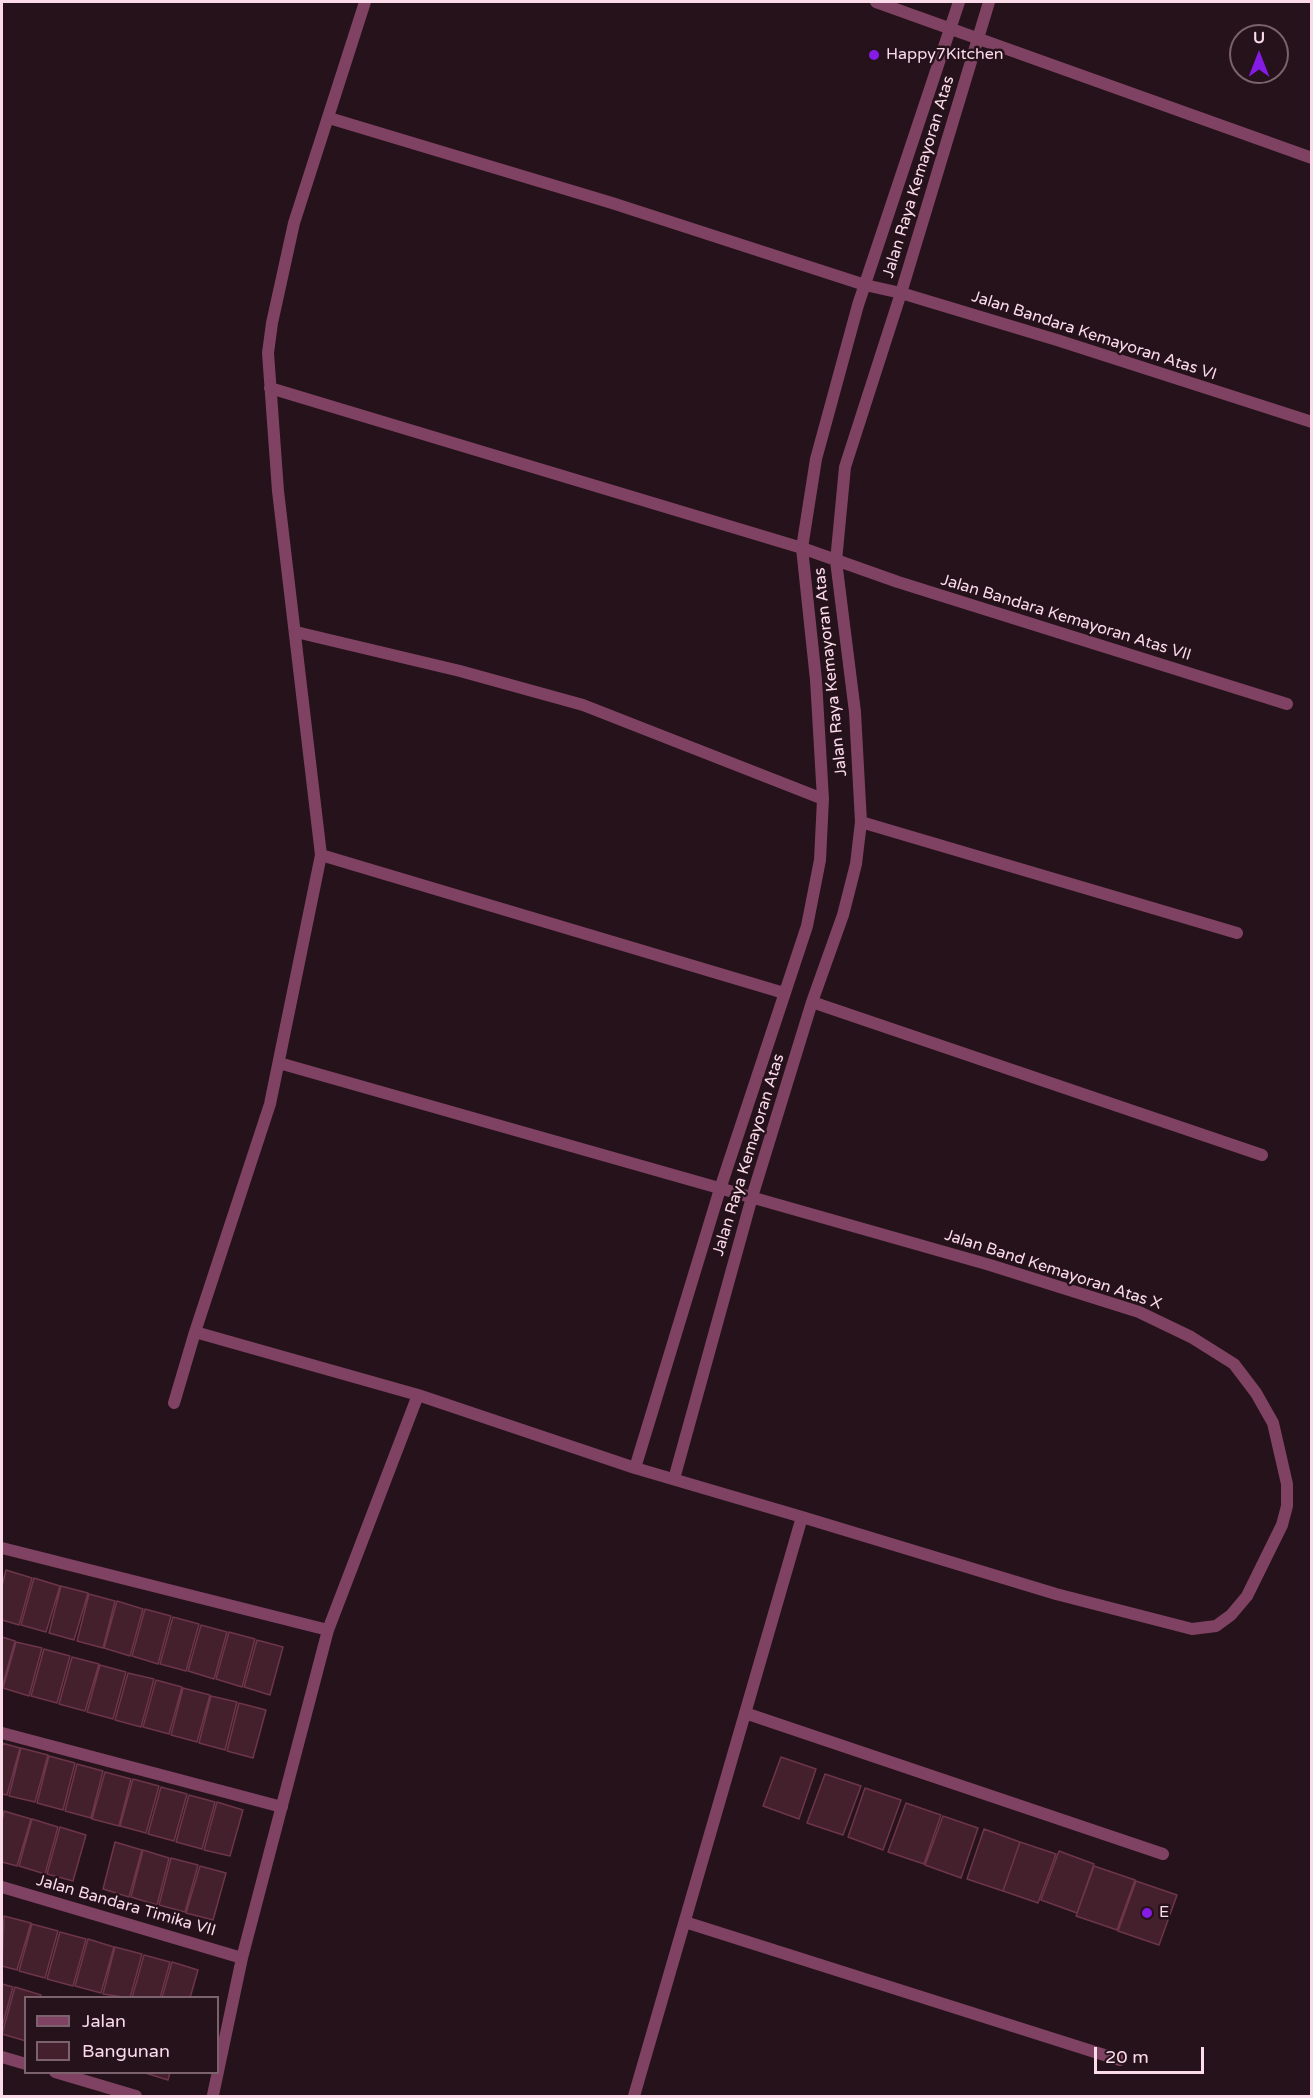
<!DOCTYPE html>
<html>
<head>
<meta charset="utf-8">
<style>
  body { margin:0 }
  #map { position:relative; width:1313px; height:2098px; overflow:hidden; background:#25121a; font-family:"Varela Round",sans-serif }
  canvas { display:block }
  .frame { position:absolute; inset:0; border:3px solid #fbdae9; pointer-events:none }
  .legend { position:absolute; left:24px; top:1996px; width:195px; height:78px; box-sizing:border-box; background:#25121a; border:2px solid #7b626d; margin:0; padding:8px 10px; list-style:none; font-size:18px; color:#fbdae9 }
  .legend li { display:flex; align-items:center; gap:12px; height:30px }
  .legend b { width:30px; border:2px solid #7b626d }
  .north { position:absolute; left:1229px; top:24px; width:60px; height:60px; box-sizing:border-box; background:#25121a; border:2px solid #7b626d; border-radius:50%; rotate:0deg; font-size:16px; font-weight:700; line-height:24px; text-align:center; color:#fbdae9 }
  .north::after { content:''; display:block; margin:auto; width:21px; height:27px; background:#861be6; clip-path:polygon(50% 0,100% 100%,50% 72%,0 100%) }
  .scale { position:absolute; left:1094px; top:2047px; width:110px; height:27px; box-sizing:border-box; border:3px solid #fbdae9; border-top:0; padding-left:8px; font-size:18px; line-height:21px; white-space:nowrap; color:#fbdae9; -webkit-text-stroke:4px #25121a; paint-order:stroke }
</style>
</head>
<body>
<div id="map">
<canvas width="1313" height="2098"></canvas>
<div class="frame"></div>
<ul class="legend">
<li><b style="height:8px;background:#7f4263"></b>Jalan</li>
<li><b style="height:16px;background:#44202d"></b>Bangunan</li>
</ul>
<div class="north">U</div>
<div class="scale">20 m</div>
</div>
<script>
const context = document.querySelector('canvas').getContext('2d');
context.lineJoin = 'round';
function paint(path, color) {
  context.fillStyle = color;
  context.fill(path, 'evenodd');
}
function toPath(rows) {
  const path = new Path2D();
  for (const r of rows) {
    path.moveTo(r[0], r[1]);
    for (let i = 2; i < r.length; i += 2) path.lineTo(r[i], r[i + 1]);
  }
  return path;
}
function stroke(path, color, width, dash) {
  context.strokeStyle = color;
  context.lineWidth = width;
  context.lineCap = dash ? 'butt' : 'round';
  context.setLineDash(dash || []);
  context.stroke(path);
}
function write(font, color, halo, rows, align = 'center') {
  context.font = font + ' "Varela Round",sans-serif';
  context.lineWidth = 5;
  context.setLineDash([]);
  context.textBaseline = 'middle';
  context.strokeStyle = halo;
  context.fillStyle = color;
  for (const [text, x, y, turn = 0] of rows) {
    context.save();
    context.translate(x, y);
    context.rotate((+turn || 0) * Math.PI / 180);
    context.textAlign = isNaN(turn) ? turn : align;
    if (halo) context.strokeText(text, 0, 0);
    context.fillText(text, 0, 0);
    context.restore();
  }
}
const building = toPath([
  [6,1570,32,1578,19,1625,2,1620,2,1586,6,1570],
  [34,1578,60,1586,46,1632,21,1625,34,1578],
  [61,1586,88,1593,74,1640,49,1633,61,1586],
  [89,1594,115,1601,103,1648,77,1641,89,1594],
  [117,1601,143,1609,130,1656,104,1648,117,1601],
  [145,1609,171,1616,158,1664,132,1656,145,1609],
  [173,1617,199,1624,186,1671,160,1664,173,1617],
  [201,1625,227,1632,214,1679,188,1671,201,1625],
  [229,1632,255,1639,242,1687,216,1679,229,1632],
  [2,1637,15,1641,2,1688,2,1637],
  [257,1640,283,1647,270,1695,244,1687,257,1640],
  [16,1642,42,1648,29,1696,3,1688,16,1642],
  [44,1649,70,1656,57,1703,31,1696,44,1649],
  [72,1657,99,1664,85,1711,59,1704,72,1657],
  [100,1665,126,1672,113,1719,87,1712,100,1665],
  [128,1673,154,1679,141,1727,115,1720,128,1673],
  [156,1680,182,1687,169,1734,143,1727,156,1680],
  [183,1688,210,1695,197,1742,171,1735,183,1688],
  [211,1696,237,1702,225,1750,199,1743,211,1696],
  [239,1703,266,1710,253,1758,227,1751,239,1703],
  [2,1743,20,1748,7,1795,2,1794,2,1743],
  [21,1748,48,1755,35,1802,9,1796,21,1748],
  [49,1756,75,1763,63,1810,37,1803,49,1756],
  [781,1757,816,1769,799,1819,763,1806,781,1757],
  [77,1764,103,1771,91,1818,65,1811,77,1764],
  [105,1772,131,1779,119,1826,92,1819,105,1772],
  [825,1774,861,1786,843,1835,807,1823,825,1774],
  [133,1779,159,1786,146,1833,120,1826,133,1779],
  [161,1787,187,1794,174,1841,148,1834,161,1787],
  [865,1788,901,1800,883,1850,848,1837,865,1788],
  [189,1795,215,1802,202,1849,176,1842,189,1795],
  [217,1802,243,1810,230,1856,204,1850,217,1802],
  [906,1803,941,1815,924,1864,888,1852,906,1803],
  [4,1811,31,1819,17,1866,2,1862,2,1822,4,1811],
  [943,1816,978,1828,961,1878,925,1865,943,1816],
  [32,1819,58,1827,45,1874,19,1866,32,1819],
  [60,1827,86,1835,73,1881,47,1874,60,1827],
  [984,1829,1020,1842,1003,1891,967,1879,984,1829],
  [115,1842,142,1850,129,1897,103,1889,115,1842],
  [1020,1842,1056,1854,1038,1903,1003,1891,1020,1842],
  [143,1850,169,1858,157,1905,131,1897,143,1850],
  [1059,1851,1094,1864,1077,1913,1041,1900,1059,1851],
  [171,1858,198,1865,185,1912,159,1905,171,1858],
  [200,1866,226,1873,213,1920,186,1913,200,1866],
  [1094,1866,1135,1880,1117,1930,1076,1916,1094,1866],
  [1136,1881,1177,1895,1159,1945,1118,1931,1136,1881],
  [4,1916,31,1923,17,1970,2,1966,4,1916],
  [32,1924,58,1931,45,1978,19,1971,32,1924],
  [60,1932,86,1939,73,1986,47,1979,60,1932],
  [88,1939,114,1947,101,1993,75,1986,88,1939],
  [115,1947,142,1954,130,1998,103,1994,115,1947],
  [144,1955,170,1962,160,1998,132,1998,144,1955],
  [172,1962,198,1970,190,1998,162,1998,172,1962],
  [2,1984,13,1987,2,2027,2,1984],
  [15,1987,41,1995,40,1998,26,1998,26,2041,2,2034,15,1987],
  [142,2072,170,2072,168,2080,142,2072]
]);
paint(building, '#44202d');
stroke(building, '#6d354a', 1.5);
stroke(toPath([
  [365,2,294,223,272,323,268,353,278,491,321,855,270,1104,195,1332,418,1395,635,1468,802,1517,634,2096],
  [876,2,1312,158],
  [329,118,612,203,865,285,901,293,1057,340,1312,422],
  [270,388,802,548,898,582,1287,704],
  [296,632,460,671,583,705,823,799],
  [861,822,1237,933],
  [321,855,784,993],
  [812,1002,1262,1155],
  [279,1063,990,1265,1139,1312,1191,1337,1234,1364,1256,1393,1273,1423,1287,1484,1287,1506,1282,1525,1247,1596,1231,1615,1216,1626,1192,1629,1056,1594,802,1517],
  [174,1403,195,1332],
  [635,1468,720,1189,807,926,820,860,823,799,816,680,802,548,816,459,858,305,959,2],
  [674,1479,752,1197,812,1002,843,915,856,864,861,822,855,712,836,561,845,467,901,293,989,2],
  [2,1548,328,1630],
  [745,1713,1163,1854],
  [2,1733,282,1807],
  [2,1887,242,1958],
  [685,1922,1120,2060],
  [2,2057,26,2064],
  [55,2072,136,2096],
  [213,2095,242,1958,328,1630,418,1395]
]), '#7f4263', 12);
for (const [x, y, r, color] of [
  [874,55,6,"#861be6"],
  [1147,1913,6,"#861be6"]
]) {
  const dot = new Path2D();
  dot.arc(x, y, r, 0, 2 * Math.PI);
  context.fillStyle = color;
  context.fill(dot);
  stroke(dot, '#25121a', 2);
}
write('16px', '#fbdae9', '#25121a', [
  ["Happy7Kitchen",886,55],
  ["E",1159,1913]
], 'left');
write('16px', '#fbdae9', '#25121a', [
  ["Jalan Raya Kemayoran Atas",919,177,-73],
  ["Jalan Bandara Kemayoran Atas VI",1094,336,18],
  ["Jalan Bandara Kemayoran Atas VII",1066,618,17],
  ["Jalan Raya Kemayoran Atas",831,672,-96],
  ["Jalan Raya Kemayoran Atas",749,1155,-73],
  ["Jalan Band Kemayoran Atas X",1053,1270,18],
  ["Jalan Bandara Timika VII",126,1906,16]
]);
</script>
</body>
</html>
